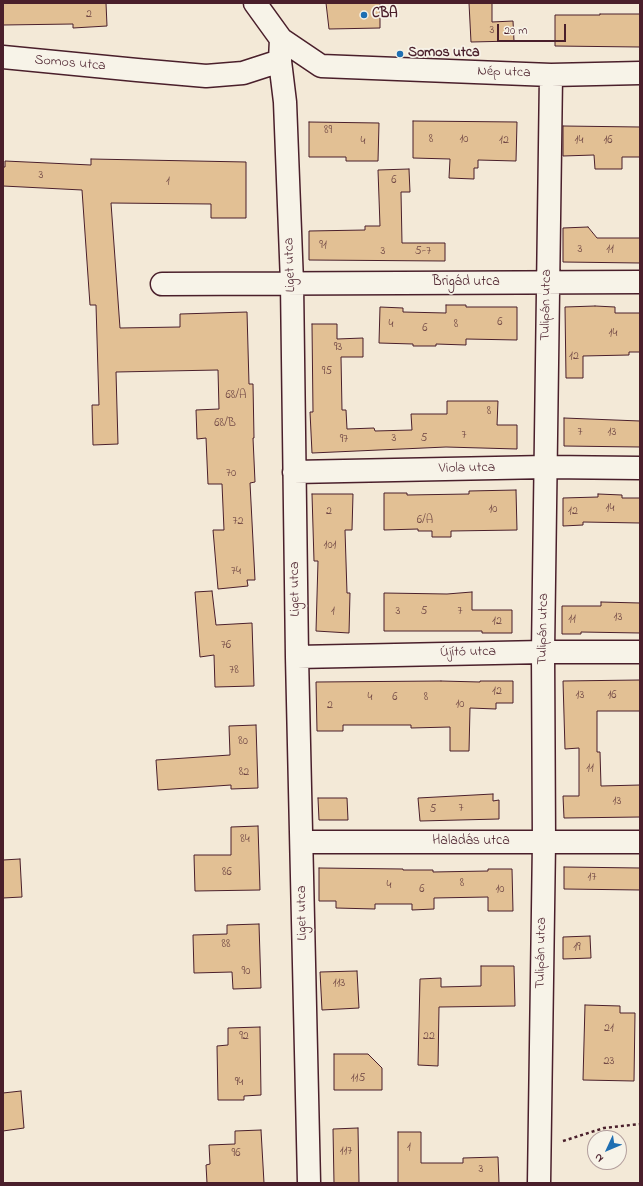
<!DOCTYPE html>
<html>
<head>
<meta charset="utf-8">
<style>
  body { margin:0 }
  #map { position:relative; width:643px; height:1186px; overflow:hidden; background:#f3e9d7; font-family:"Indie Flower",sans-serif }
  canvas { display:block }
  .frame { position:absolute; inset:0; border:4px solid #4a1f2b; pointer-events:none }
  .north { position:absolute; left:587px; top:1130px; width:40px; height:40px; box-sizing:border-box; background:#f7f3e8; border:1px solid #b29e9c; border-radius:50%; rotate:226deg; font-size:11px; font-weight:700; line-height:16px; text-align:center; color:#4a1f2b }
  .north::after { content:''; display:block; margin:auto; width:14px; height:18px; background:#1f6fb2; clip-path:polygon(50% 0,100% 100%,50% 72%,0 100%) }
  .scale { position:absolute; left:497px; top:24px; width:69px; height:18px; box-sizing:border-box; border:2px solid #4a1f2b; border-top:0; padding-left:5px; font-size:12px; line-height:14px; white-space:nowrap; color:#4a1f2b; -webkit-text-stroke:3px #f7f3e8; paint-order:stroke }
</style>
</head>
<body>
<div id="map">
<canvas width="643" height="1186"></canvas>
<div class="frame"></div>
<div class="north">N</div>
<div class="scale">20 m</div>
</div>
<script>
const context = document.querySelector('canvas').getContext('2d');
context.lineJoin = 'round';
function paint(path, color) {
  context.fillStyle = color;
  context.fill(path, 'evenodd');
}
function toPath(rows) {
  const path = new Path2D();
  for (const r of rows) {
    path.moveTo(r[0], r[1]);
    for (let i = 2; i < r.length; i += 2) path.lineTo(r[i], r[i + 1]);
  }
  return path;
}
function stroke(path, color, width, dash) {
  context.strokeStyle = color;
  context.lineWidth = width;
  context.lineCap = dash ? 'butt' : 'round';
  context.setLineDash(dash || []);
  context.stroke(path);
}
function write(font, color, halo, rows, align = 'center') {
  context.font = font + ' "Indie Flower",sans-serif';
  context.lineWidth = 3.5;
  context.setLineDash([]);
  context.textBaseline = 'middle';
  context.strokeStyle = halo;
  context.fillStyle = color;
  for (const [text, x, y, turn = 0] of rows) {
    context.save();
    context.translate(x, y);
    context.rotate((+turn || 0) * Math.PI / 180);
    context.textAlign = isNaN(turn) ? turn : align;
    if (halo) context.strokeText(text, 0, 0);
    context.fillText(text, 0, 0);
    context.restore();
  }
}
const building = toPath([
  [3,3,106,3,107,26,73,28,73,24,3,25,3,3],
  [326,3,380,3,380,28,329,29,326,3],
  [469,3,492,3,492,22,513,21,514,41,471,42,469,3],
  [600,14,640,14,640,47,555,46,555,15,600,15,600,14],
  [413,121,517,122,516,161,478,160,478,168,474,168,474,179,449,178,450,159,413,158,413,121],
  [309,122,379,123,378,161,346,161,346,157,309,157,309,122],
  [563,126,640,127,640,157,622,157,622,169,595,169,594,155,563,156,563,126],
  [91,159,246,162,246,218,211,218,211,204,111,203,120,328,180,327,180,314,247,312,249,384,253,384,254,438,253,438,255,482,250,483,255,580,247,580,248,586,218,589,213,530,224,530,222,484,208,484,206,438,197,439,196,410,219,409,218,370,116,372,118,444,93,445,92,405,99,405,96,305,90,305,82,190,3,186,3,167,5,167,5,161,91,165,91,159],
  [409,169,410,192,401,192,402,243,445,243,445,261,309,260,309,231,365,230,365,226,380,226,378,170,409,169],
  [588,227,597,238,640,238,640,263,563,262,563,228,588,227],
  [446,305,466,305,466,307,517,307,517,340,466,339,466,345,436,344,436,346,413,346,413,344,379,343,380,307,403,308,403,312,446,313,446,305],
  [595,306,615,307,615,313,640,313,640,352,629,352,629,355,583,356,583,378,566,378,565,307,595,306],
  [312,324,337,324,337,339,363,338,363,357,341,357,342,410,346,410,347,429,374,428,375,431,412,430,411,414,447,414,447,401,498,401,497,425,517,425,517,449,446,447,312,453,310,412,313,412,312,324],
  [564,418,640,421,640,447,564,446,564,418],
  [516,490,517,530,451,531,451,537,432,537,432,531,418,531,418,529,384,530,384,493,407,493,407,495,469,494,469,491,516,490],
  [312,494,353,494,352,530,345,530,347,593,350,593,349,633,316,631,318,561,314,561,312,494],
  [598,494,622,495,622,498,640,498,640,523,583,522,583,525,563,526,563,498,598,497,598,494],
  [212,591,216,625,252,623,254,686,215,687,214,655,200,657,195,592,212,591],
  [472,592,472,610,512,610,512,633,482,633,482,631,384,631,384,593,447,594,472,592],
  [601,602,640,603,640,633,581,632,581,634,562,634,562,606,601,606,601,602],
  [640,680,640,711,597,711,597,752,600,752,601,786,640,785,640,817,564,818,563,796,579,796,579,748,565,749,563,681,640,680],
  [441,681,480,682,480,681,513,681,513,703,496,703,496,709,470,708,469,751,450,751,450,727,411,728,411,725,343,725,343,731,317,731,316,682,441,681],
  [256,725,258,788,231,789,231,785,158,790,156,760,230,755,229,726,256,725],
  [493,794,493,801,499,800,499,819,420,821,418,798,493,794],
  [318,798,347,798,348,820,319,820,318,798],
  [258,826,260,890,195,891,194,855,231,855,231,827,258,826],
  [20,859,22,897,3,898,3,860,20,859],
  [564,867,640,868,640,890,564,889,564,867],
  [319,868,403,869,403,870,433,870,433,872,488,871,488,869,512,869,513,911,488,911,488,897,434,898,434,909,412,910,412,904,375,904,375,909,336,908,336,901,319,901,319,868],
  [259,924,261,988,233,989,232,972,194,973,193,935,227,934,227,925,259,924],
  [590,936,591,958,563,959,563,937,590,936],
  [481,966,514,966,515,1006,439,1007,438,1066,418,1065,420,979,441,978,441,987,481,986,481,966],
  [357,971,359,1008,322,1010,320,972,357,971],
  [585,1005,620,1006,620,1013,635,1013,634,1081,583,1080,585,1005],
  [260,1027,261,1095,244,1096,244,1100,218,1100,217,1046,228,1045,228,1028,260,1027],
  [334,1054,368,1054,382,1068,382,1090,334,1090,334,1054],
  [21,1091,24,1128,3,1131,3,1093,21,1091],
  [358,1128,359,1183,334,1183,333,1129,358,1128],
  [261,1130,264,1183,207,1183,206,1165,210,1164,209,1145,235,1144,235,1131,261,1130],
  [398,1132,421,1132,421,1163,463,1163,463,1158,498,1157,499,1183,398,1183,398,1132]
]);
paint(building, '#e2c094');
stroke(building, '#4a1f2b', 1);
const minor = toPath([
  [255,3,281,39,280,61,285,102,292,283,297,657,309,1183],
  [281,39,321,66,551,75,640,73],
  [3,57,137,70,206,76,243,73,280,61],
  [162,284,640,282],
  [294,472,546,467,640,468],
  [297,657,543,652,640,652],
  [302,842,640,842],
  [539,1183,544,842,543,652,551,75]
]);
stroke(minor, '#4a1f2b', 25);
stroke(toPath([
  [563,1141,604,1128,640,1124]
]), '#4a1f2b', 2.5, [3, 3]);
stroke(minor, '#f7f3e8', 22);
for (const [x, y, r, color] of [
  [364,15,4,"#1f6fb2"],
  [400,54,4,"#1f6fb2"]
]) {
  const dot = new Path2D();
  dot.arc(x, y, r, 0, 2 * Math.PI);
  context.fillStyle = color;
  context.fill(dot);
  stroke(dot, '#f7f3e8', 1.5);
}
write('12px', '#704745', null, [
  ["2",89,15],
  ["3",492,31],
  ["89",328,131],
  ["8",431,140],
  ["10",464,140],
  ["12",504,141],
  ["14",579,141],
  ["16",608,141],
  ["4",363,142],
  ["3",41,176],
  ["6",394,181],
  ["1",168,182],
  ["91",323,246],
  ["3",580,250],
  ["11",610,250],
  ["3",383,252],
  ["5-7",423,252],
  ["6",500,323],
  ["4",391,325],
  ["8",456,325],
  ["6",425,329],
  ["14",613,334],
  ["93",338,348],
  ["12",574,357],
  ["95",327,372],
  ["68/A",236,396],
  ["8",489,412],
  ["68/B",225,424],
  ["7",580,433],
  ["13",612,433],
  ["7",464,436],
  ["3",394,439],
  ["5",424,439],
  ["97",344,440],
  ["70",231,474],
  ["14",610,509],
  ["10",493,510],
  ["2",329,512],
  ["12",573,512],
  ["6/A",425,521],
  ["72",238,522],
  ["101",330,546],
  ["74",236,572],
  ["1",333,612],
  ["3",398,612],
  ["5",424,612],
  ["7",460,612],
  ["13",618,618],
  ["11",572,620],
  ["12",497,622],
  ["76",226,646],
  ["78",234,671],
  ["12",497,692],
  ["13",580,696],
  ["16",612,696],
  ["4",370,698],
  ["6",395,698],
  ["8",426,698],
  ["10",460,705],
  ["2",330,706],
  ["80",243,742],
  ["11",590,769],
  ["82",244,773],
  ["13",617,802],
  ["7",461,809],
  ["5",433,810],
  ["84",245,840],
  ["86",227,873],
  ["17",592,878],
  ["8",462,884],
  ["4",389,886],
  ["6",422,890],
  ["10",500,890],
  ["88",226,945],
  ["19",577,948],
  ["90",246,972],
  ["113",339,984],
  ["21",609,1029],
  ["92",244,1037],
  ["22",429,1037],
  ["23",609,1062],
  ["115",358,1079],
  ["94",239,1083],
  ["1",409,1148],
  ["117",346,1152],
  ["96",236,1154],
  ["3",481,1170]
]);
write('bold 14px', '#4a1f2b', '#f7f3e8', [
  ["CBA",372,15],
  ["Somos utca",408,54]
], 'left');
write('14px', '#4a1f2b', '#f7f3e8', [
  ["Somos utca",70,64,5],
  ["Nép utca",504,73,2],
  ["Liget utca",291,265,-92],
  ["Brigád utca",466,283],
  ["Tulipán utca",547,305,-89],
  ["Viola utca",467,469,-1],
  ["Liget utca",296,589,-91],
  ["Tulipán utca",544,629,-89],
  ["Újító utca",468,653,-1],
  ["Haladás utca",471,842],
  ["Liget utca",303,913,-91],
  ["Tulipán utca",542,953,-89]
]);
</script>
</body>
</html>
